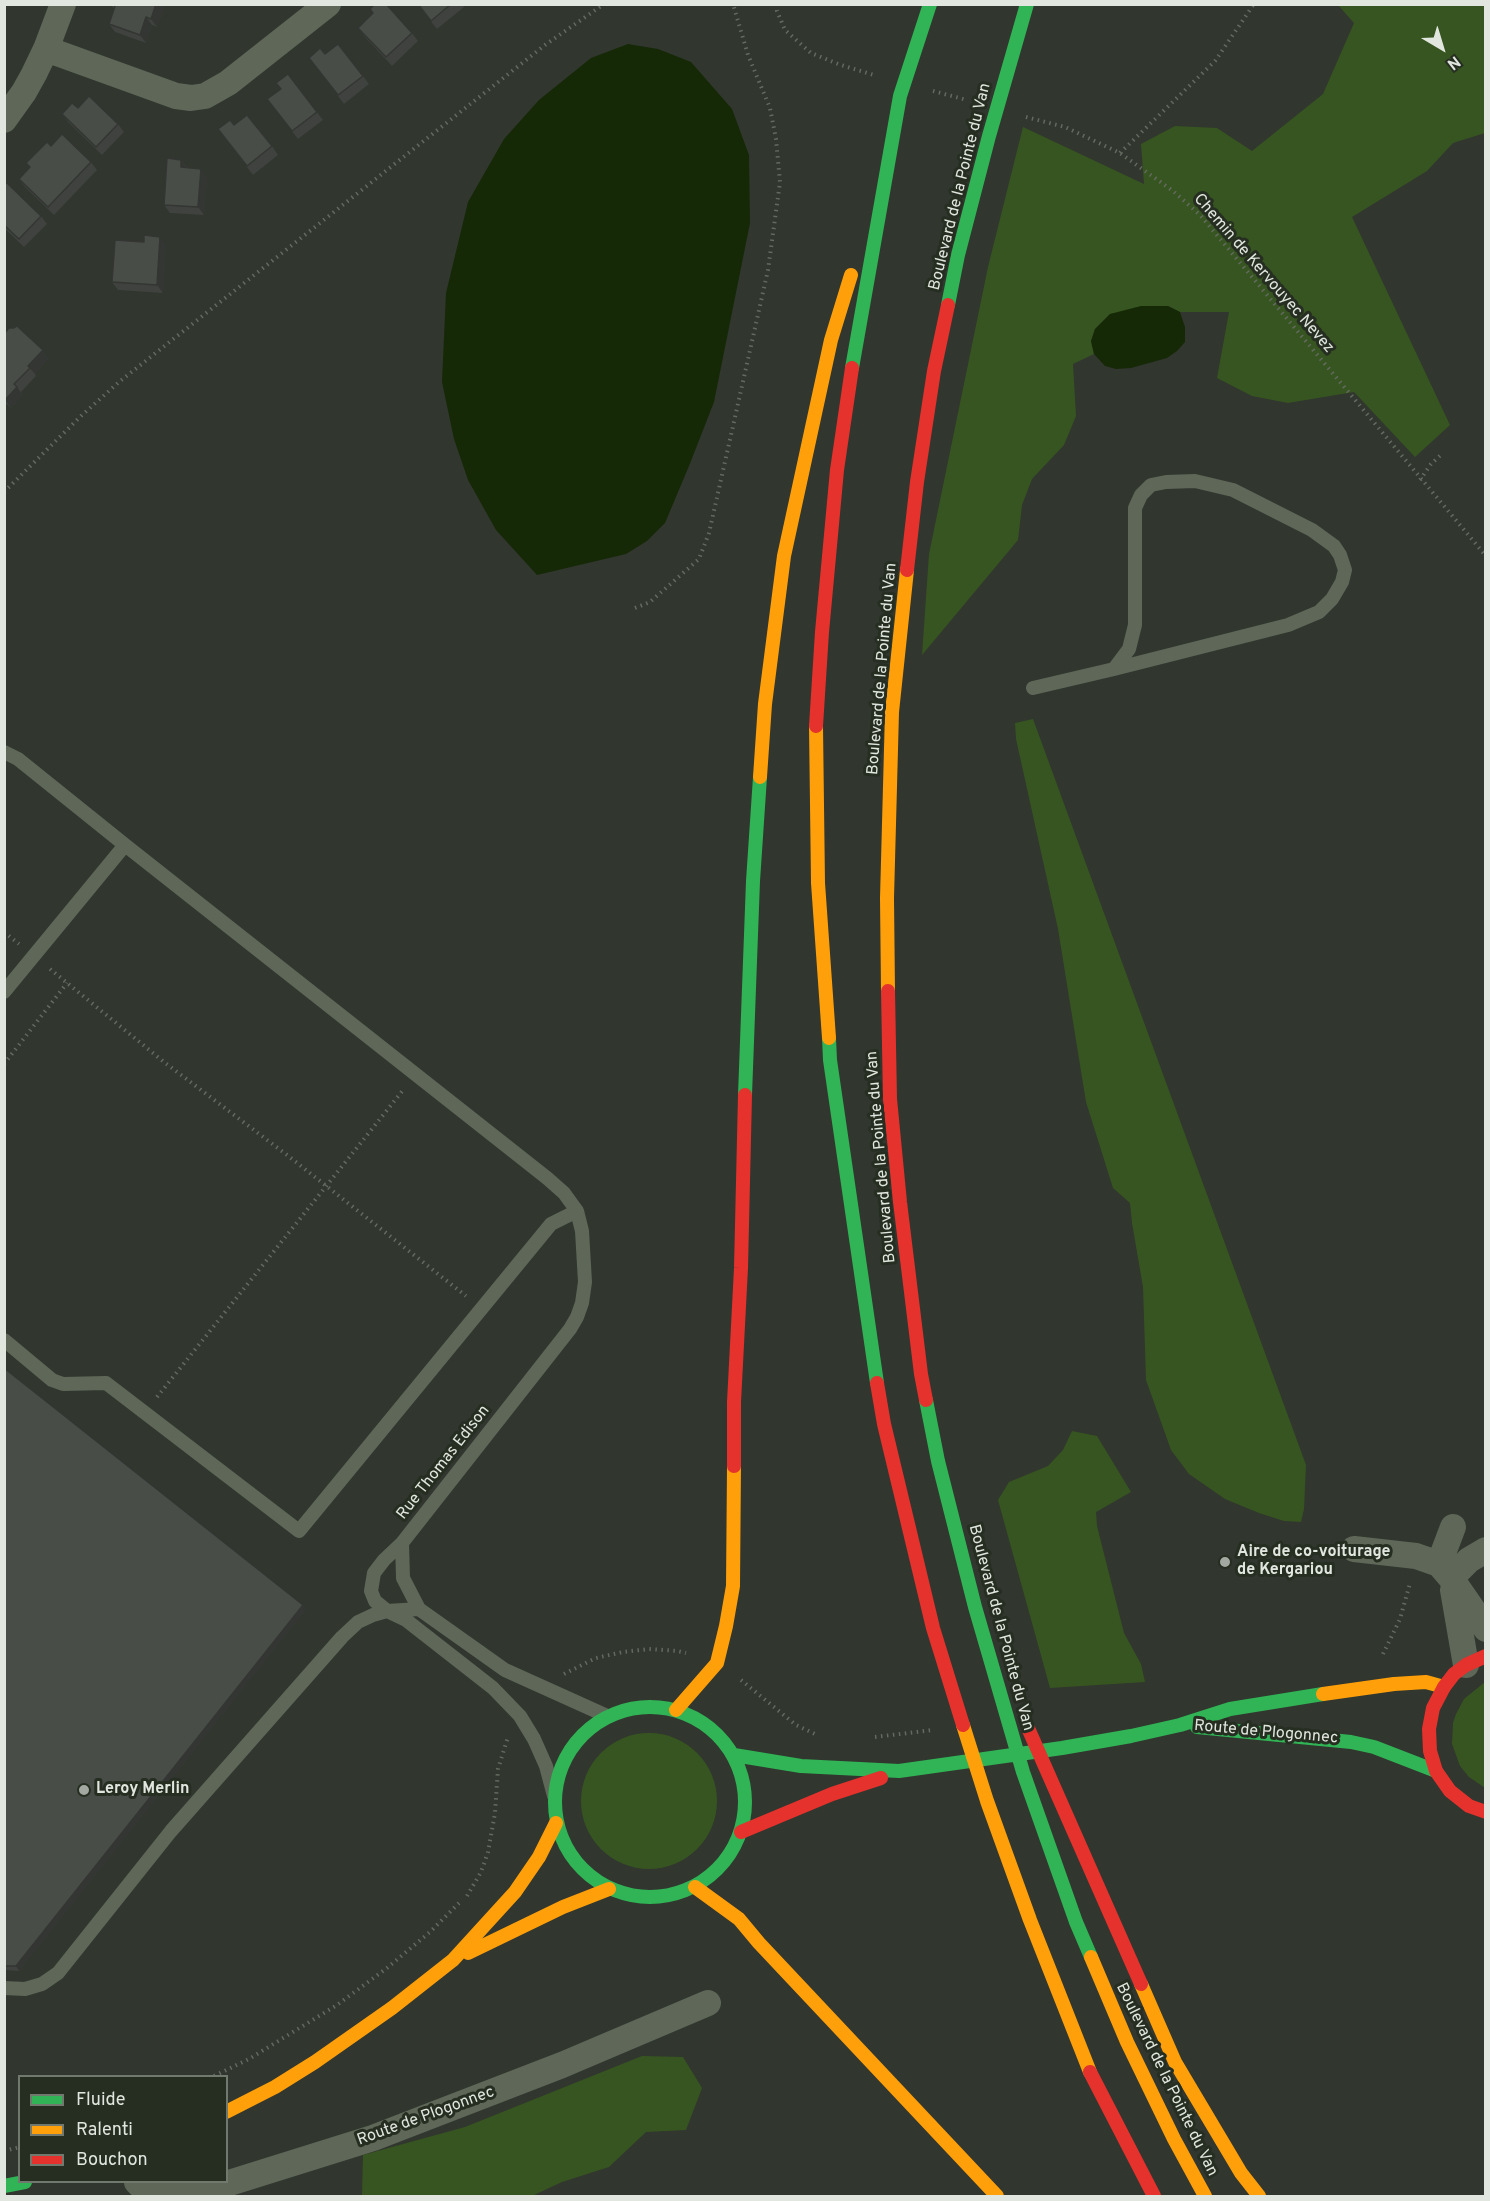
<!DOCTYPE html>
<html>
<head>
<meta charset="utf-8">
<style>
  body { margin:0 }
  #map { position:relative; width:1490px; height:2201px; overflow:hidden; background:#31362f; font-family:Overpass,sans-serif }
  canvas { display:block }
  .frame { position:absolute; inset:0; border:6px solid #e1e6de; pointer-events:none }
  .legend { position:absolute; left:18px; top:2075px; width:210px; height:108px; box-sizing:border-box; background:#262e22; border:2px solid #71786d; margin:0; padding:8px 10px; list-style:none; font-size:18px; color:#e1e6de }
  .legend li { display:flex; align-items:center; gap:12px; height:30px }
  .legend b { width:30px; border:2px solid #71786d }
  .north { position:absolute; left:1412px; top:18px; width:60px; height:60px; -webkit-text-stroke:4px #262e22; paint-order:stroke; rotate:142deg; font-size:16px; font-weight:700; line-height:24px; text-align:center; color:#e1e6de }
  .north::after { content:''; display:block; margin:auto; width:21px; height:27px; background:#e1e6de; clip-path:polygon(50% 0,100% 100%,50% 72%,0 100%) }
</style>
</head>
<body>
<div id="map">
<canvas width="1490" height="2201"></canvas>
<div class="frame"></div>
<ul class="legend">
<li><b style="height:8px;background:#30b455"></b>Fluide</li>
<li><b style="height:8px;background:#ff9f0a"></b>Ralenti</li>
<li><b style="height:8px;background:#e5322d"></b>Bouchon</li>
</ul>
<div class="north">N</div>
</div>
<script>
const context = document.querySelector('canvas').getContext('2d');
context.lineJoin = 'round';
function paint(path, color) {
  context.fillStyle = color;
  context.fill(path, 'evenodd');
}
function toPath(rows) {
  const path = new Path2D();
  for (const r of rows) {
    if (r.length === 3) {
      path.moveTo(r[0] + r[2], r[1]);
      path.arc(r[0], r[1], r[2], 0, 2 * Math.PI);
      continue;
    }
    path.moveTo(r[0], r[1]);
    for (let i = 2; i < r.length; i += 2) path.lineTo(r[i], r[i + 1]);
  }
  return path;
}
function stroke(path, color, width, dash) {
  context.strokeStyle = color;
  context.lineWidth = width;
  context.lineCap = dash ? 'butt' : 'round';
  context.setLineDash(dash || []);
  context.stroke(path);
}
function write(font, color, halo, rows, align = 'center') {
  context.font = font + ' Overpass,sans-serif';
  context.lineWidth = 6;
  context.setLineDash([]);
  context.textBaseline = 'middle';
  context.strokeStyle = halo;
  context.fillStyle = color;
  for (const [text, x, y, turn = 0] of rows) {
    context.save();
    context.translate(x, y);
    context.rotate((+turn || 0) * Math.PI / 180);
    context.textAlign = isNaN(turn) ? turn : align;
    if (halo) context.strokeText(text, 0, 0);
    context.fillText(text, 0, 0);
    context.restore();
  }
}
paint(toPath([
  [1338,5,1485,5,1485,133,1453,143,1427,171,1352,217,1450,425,1415,457,1354,392,1288,403,1252,396,1217,378,1229,312,1180,312,1168,306,1110,314,1095,329,1091,341,1094,354,1073,364,1076,416,1064,445,1032,479,1022,505,1018,540,922,655,929,554,988,267,1023,127,1144,184,1141,144,1175,126,1217,128,1252,151,1323,94,1354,23],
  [1033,719,1306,1465,1304,1509,1301,1522,1284,1521,1259,1513,1225,1499,1189,1474,1171,1450,1146,1380,1143,1287,1132,1223,1130,1203,1113,1188,1086,1102,1058,929,1016,739,1015,723],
  [1072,1431,1097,1436,1131,1492,1096,1512,1097,1526,1124,1633,1141,1664,1145,1682,1050,1688,998,1500,1009,1482,1048,1466,1063,1450],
  [1485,1682,1485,1788,1469,1777,1460,1766,1452,1744,1453,1723,1456,1714,1464,1699],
  [649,1801,68],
  [642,2056,683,2057,702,2088,686,2130,646,2132,609,2167,562,2182,532,2196,362,2196,363,2155,465,2127]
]), '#375520');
paint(toPath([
  [628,44,658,49,691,62,732,109,749,155,750,223,714,402,689,466,665,523,647,541,626,554,537,575,496,530,468,480,454,439,442,382,446,293,468,202,504,139,539,100,591,58],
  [1141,306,1168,306,1180,312,1185,327,1185,342,1177,351,1167,358,1131,368,1116,369,1105,366,1094,354,1091,341,1095,329,1110,314]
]), '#162906');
stroke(toPath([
  [776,4,777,11,785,30,811,53,838,64,874,75],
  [933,91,967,100],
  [1026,117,1065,127,1120,153,1173,191,1200,215,1486,556],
  [1120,153,1215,61,1254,4],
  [1420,480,1431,464,1443,453],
  [4,492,81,416,119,382,545,45,604,4],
  [635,608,650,602,699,559,709,533,768,270,780,182,776,139,770,108,748,55,733,4],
  [4,932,19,944],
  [50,969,164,1062,287,1155,466,1296],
  [4,1064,67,983],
  [157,1397,404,1089],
  [1383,1654,1400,1619,1410,1583],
  [564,1674,596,1658,623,1652,649,1649,678,1651,686,1653],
  [741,1680,796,1725,815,1734],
  [875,1737,933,1730],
  [467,1896,481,1872,488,1852,495,1813,498,1769,508,1737],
  [214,2076,249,2059,337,2005,387,1968,430,1932,459,1903],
  [4,2151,20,2147]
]), '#636a5f', 4, [1.5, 4.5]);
stroke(toPath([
  [1033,688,1114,669,1288,625,1319,612,1332,599,1342,582,1345,570,1340,555,1334,546,1312,530,1233,490,1195,481,1166,482,1151,485,1141,495,1135,508,1135,625,1129,649,1114,669],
  [4,752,18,759,125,845],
  [4,992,125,845,547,1178,564,1193,577,1211,551,1224,299,1531,106,1383,63,1384,52,1380,4,1340],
  [402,1543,403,1578,419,1609,505,1670,607,1716],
  [554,1796,546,1766,534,1739,520,1716,493,1688,406,1620,387,1611,375,1601,371,1591,374,1573,384,1560,402,1543,570,1329,577,1317,582,1303,585,1282,582,1231,577,1211],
  [4,1988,25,1989,42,1984,58,1973,171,1831,342,1637,358,1622,373,1615,387,1611,419,1609]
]), '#5e6758', 14);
stroke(toPath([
  [46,49,176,96,191,98,205,96,228,83,328,4],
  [4,120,24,92,34,74,46,49,63,4],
  [1354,1549,1416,1556,1439,1564,1451,1578,1486,1629],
  [1439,1564,1453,1527],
  [1451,1578,1469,1560,1486,1550],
  [1453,1590,1466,1665],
  [137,2182,144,2189,158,2194,172,2195,187,2193,226,2184,373,2138,562,2065,708,2003]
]), '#5e6758', 26);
stroke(toPath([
  [948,305,958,255,989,136,1027,4],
  [852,368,900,96,930,4],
  [829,1038,830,1060,877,1383],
  [745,1095,753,881,760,777],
  [926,1400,938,1461,975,1607,1023,1772,1076,1922,1091,1957],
  [650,1802,95],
  [1197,1727,1351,1742,1374,1747,1436,1771],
  [734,1755,801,1766,899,1771,1062,1748,1131,1736,1180,1725,1230,1709,1323,1694],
  [4,2186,25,2182]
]), '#30b455', 14);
stroke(toPath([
  [816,726,818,883,829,1038],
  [760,777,765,704,784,556,831,340,851,275],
  [888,991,887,898,892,712,907,570],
  [1323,1694,1394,1684,1426,1682,1444,1687],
  [676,1710,717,1663,726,1626,733,1586,734,1466],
  [963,1725,987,1801,1030,1920,1090,2072],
  [695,1887,739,1919,759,1943,997,2196],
  [468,1953,563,1907,609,1889],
  [1091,1957,1127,2042,1174,2139,1205,2196],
  [1141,1984,1175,2062,1241,2173,1259,2196],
  [226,2112,275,2087,315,2062,392,2008,453,1960,515,1892,539,1857,556,1823]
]), '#ff9f0a', 14);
stroke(toPath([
  [907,570,917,482,934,371,948,305],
  [816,726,822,632,837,470,852,368],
  [888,991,890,1099,900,1202,921,1374,926,1400],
  [877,1383,884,1424,933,1628,963,1725],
  [734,1466,734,1402,741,1268,745,1095],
  [1486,1656,1466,1665,1454,1674,1444,1687,1433,1708,1429,1729,1430,1751,1436,1771,1450,1791,1469,1806,1486,1812],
  [1028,1728,1141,1984],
  [741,1832,832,1794,881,1778],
  [1090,2072,1154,2196]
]), '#e5322d', 14);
paint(toPath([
  [165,4,157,27,152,25,146,43,115,32,109,24,114,9,111,5],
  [417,4,463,4,464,7,437,29],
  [370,9,412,33,418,41,392,66,364,36,358,28,373,13],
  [325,54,363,76,369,84,344,104,309,58],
  [273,107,317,112,323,120,298,139],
  [62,114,118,124,124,132,102,155,68,122],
  [234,125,272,146,278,155,253,175,218,129],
  [51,146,91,162,97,170,54,215,25,187,19,179,30,167,26,163],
  [181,160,187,167,207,177,204,215,170,213,164,205],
  [4,185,41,216,47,224,24,247,4,228],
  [166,245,163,293,118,290,112,282],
  [4,334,49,358,35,374,36,376,21,392,23,395,11,408,4,402],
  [4,1368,306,1609,19,1971,4,1970]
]), '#3f423e');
paint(toPath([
  [156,4,165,4,157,27,151,19],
  [146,17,152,25,146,43,140,35],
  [181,160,187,168,181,167],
  [201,169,207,177,204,215,198,207],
  [160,237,166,245,163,293,157,285],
  [43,350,49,358,35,374,28,366],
  [17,387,23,395,11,408,5,400],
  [303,1605,306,1609,19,1971,16,1966]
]), '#333632');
const building = toPath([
  [111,4,156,4,151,19,146,17,140,35,109,24,115,6,111,4],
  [375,4,386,4,412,33,386,57,358,28,373,13,370,9,375,4],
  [418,4,451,4,431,21,418,4],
  [338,44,363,76,338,95,309,58,320,48,325,54,338,44],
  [288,74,317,112,292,131,267,99,281,89,276,83,288,74],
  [89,96,118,124,96,147,62,114,72,103,78,108,89,96],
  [247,115,272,146,247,166,218,129,230,120,234,125,247,115],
  [62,134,91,162,48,207,19,179,30,167,26,163,47,142,51,146,62,134],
  [167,158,181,160,181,167,201,169,198,207,164,205,167,158],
  [7,183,41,216,19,239,4,225,4,185,7,183],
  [144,235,160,237,157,285,112,282,115,240,144,242,144,235],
  [17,326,43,350,28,366,30,368,14,384,17,387,5,400,4,334,9,328,14,328,17,326],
  [4,1368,303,1605,16,1966,4,1966,4,1368]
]);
paint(building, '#494d48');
stroke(building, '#333632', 1.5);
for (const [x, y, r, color] of [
  [1225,1562,6,"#a3a8a1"],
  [84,1790,6,"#a3a8a1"]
]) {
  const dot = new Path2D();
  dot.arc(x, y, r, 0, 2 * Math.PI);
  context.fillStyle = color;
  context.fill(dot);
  stroke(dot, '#262e22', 2);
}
write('16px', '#e1e6de', '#262e22', [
  ["Boulevard de la Pointe du Van",961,187,-76],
  ["Chemin de Kervouyec Nevez",1263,274,49],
  ["Boulevard de la Pointe du Van",883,669,-85],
  ["Boulevard de la Pointe du Van",882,1157,-95],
  ["Rue Thomas Edison",444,1463,-52],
  ["Boulevard de la Pointe du Van",1000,1628,75],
  ["Route de Plogonnec",1266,1733,5],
  ["Boulevard de la Pointe du Van",1166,2080,64],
  ["Route de Plogonnec",426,2117,-20]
]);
write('bold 16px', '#e1e6de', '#262e22', [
  ["Aire de co-voiturage",1237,1553],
  ["de Kergariou",1237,1571],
  ["Leroy Merlin",96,1790]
], 'left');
</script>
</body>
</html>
